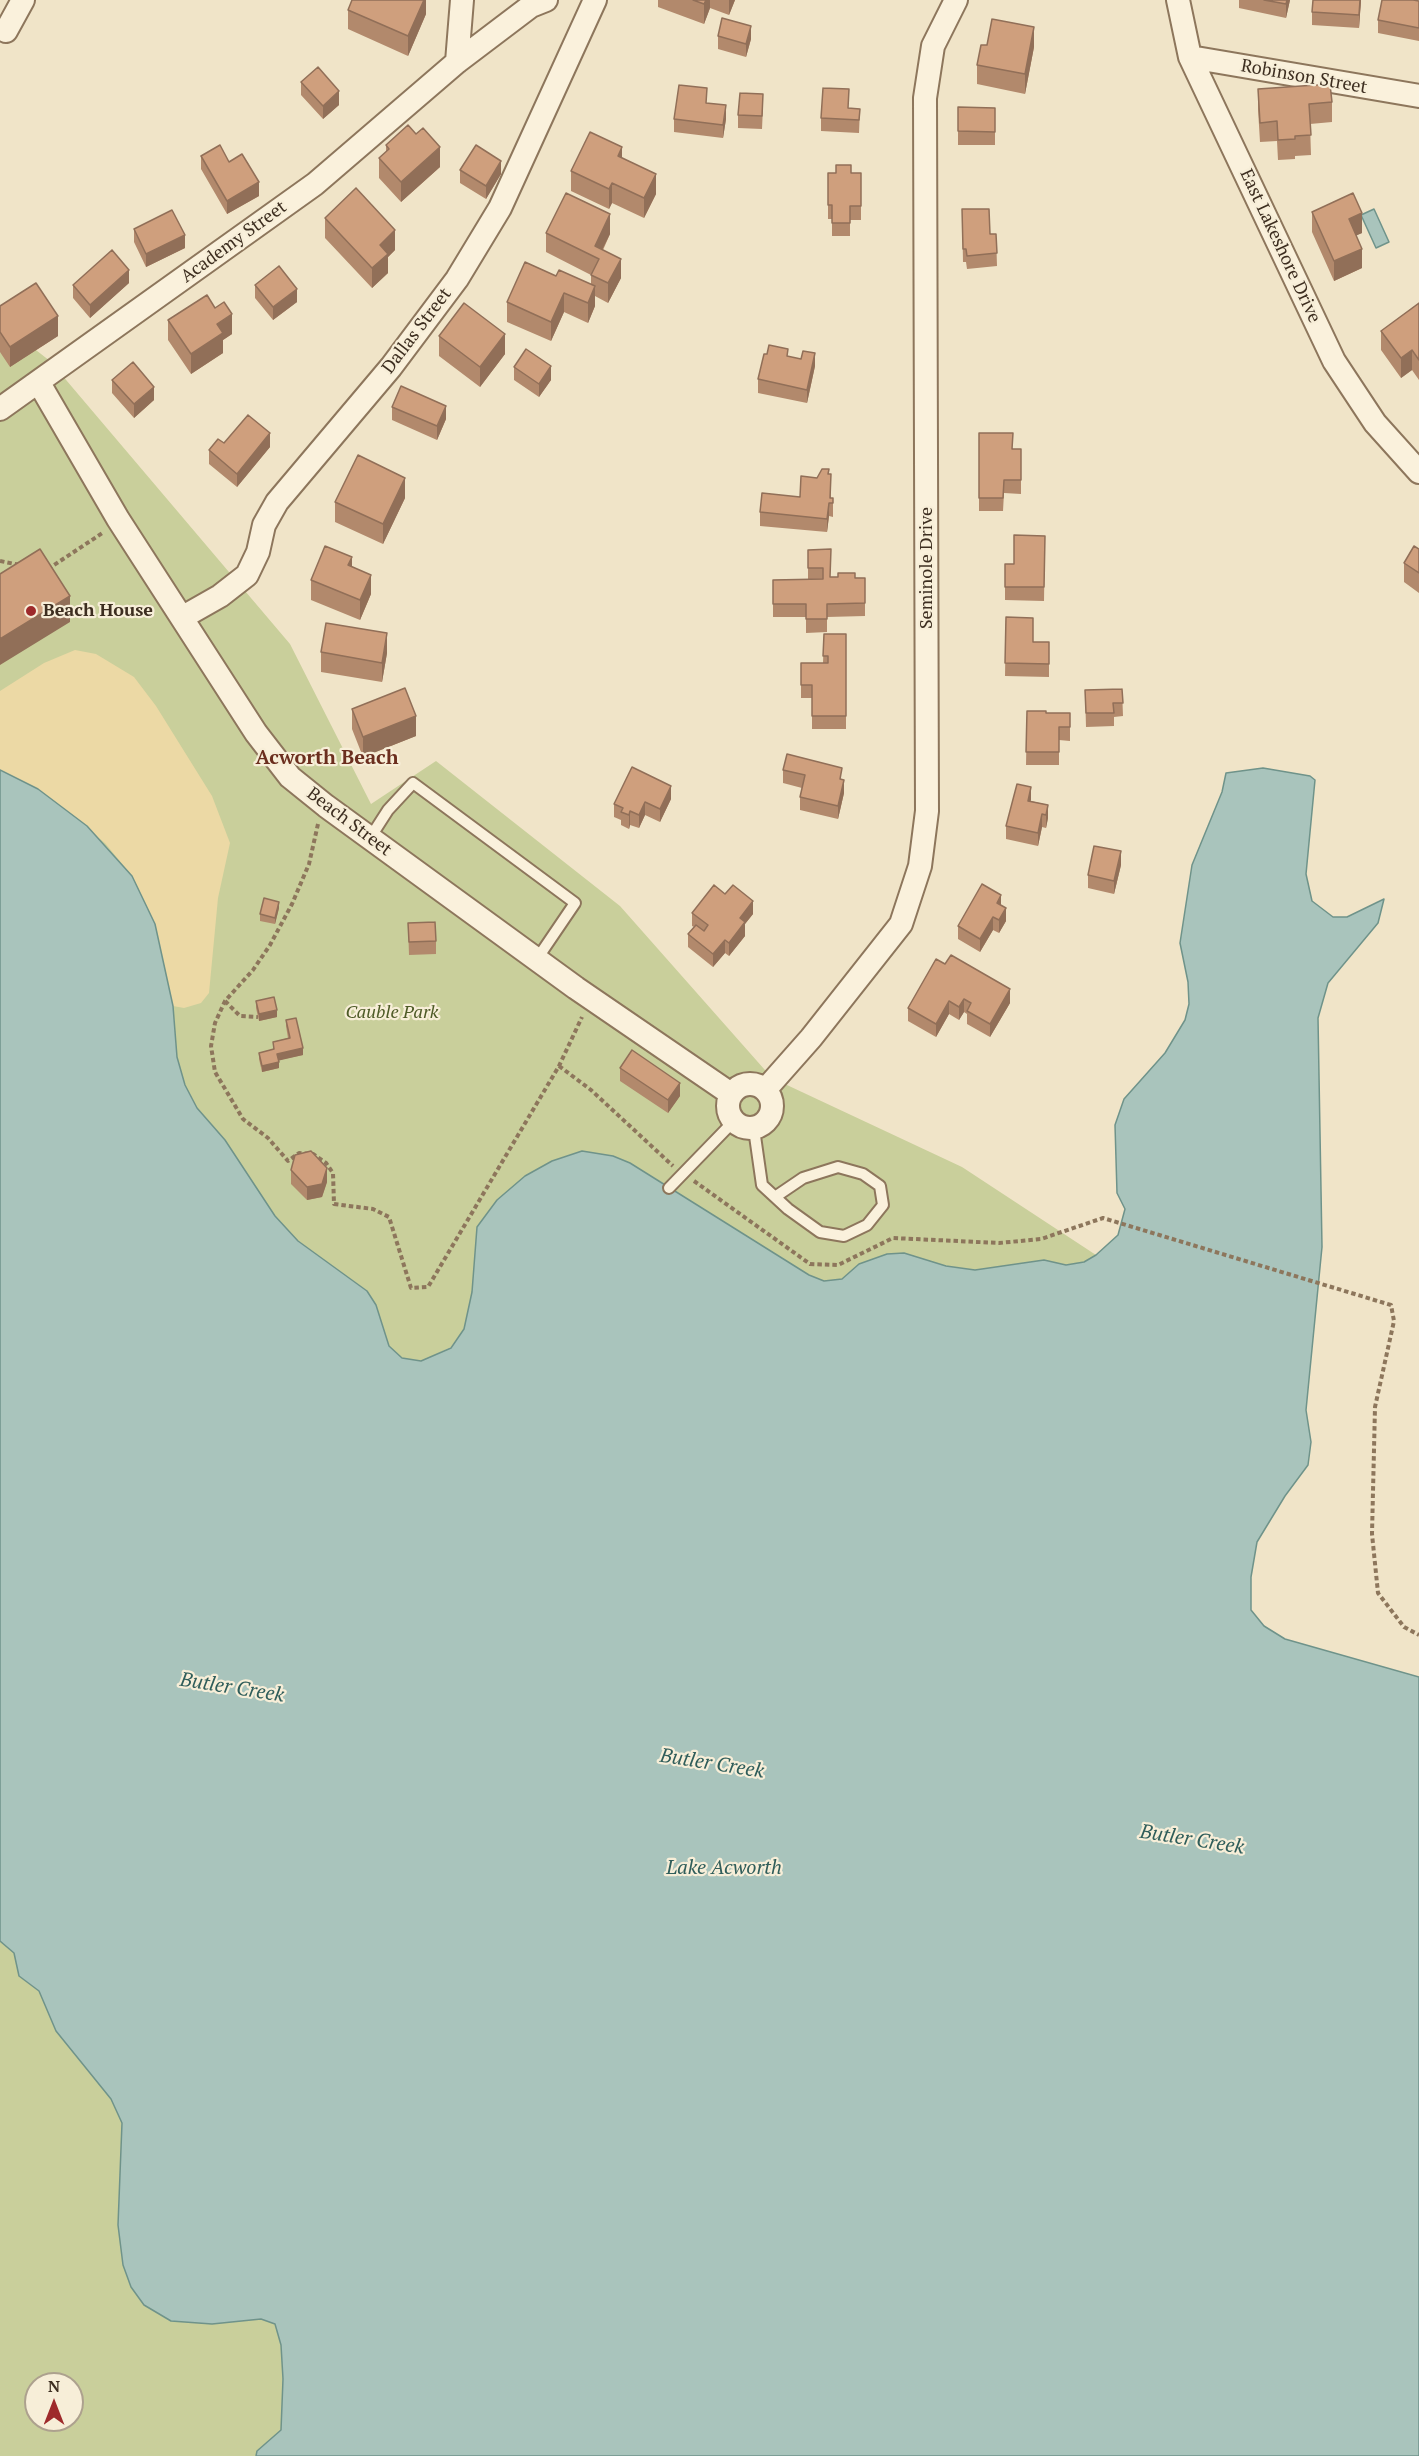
<!DOCTYPE html>
<html>
<head>
<meta charset="utf-8">
<style>
  body { margin:0 }
  #map { position:relative; width:1419px; height:2456px; overflow:hidden; background:#f0e4c8; font-family:"PT Serif",serif }
  canvas { display:block }
  .north { position:absolute; left:24px; top:2372px; width:60px; height:60px; box-sizing:border-box; background:#f7eed8; border:2px solid #ada18e; border-radius:50%; rotate:0deg; font-size:16px; font-weight:700; line-height:24px; text-align:center; color:#3d2e20 }
  .north::after { content:''; display:block; margin:auto; width:21px; height:27px; background:#9e2a2b; clip-path:polygon(50% 0,100% 100%,50% 72%,0 100%) }
</style>
</head>
<body>
<div id="map">
<canvas width="1419" height="2456"></canvas>
<div class="north">N</div>
</div>
<script>
const context = document.querySelector('canvas').getContext('2d');
context.lineJoin = 'round';
function paint(path, color) {
  context.fillStyle = color;
  context.fill(path, 'evenodd');
}
function toPath(rows) {
  const path = new Path2D();
  for (const r of rows) {
    if (r.length === 3) {
      path.moveTo(r[0] + r[2], r[1]);
      path.arc(r[0], r[1], r[2], 0, 2 * Math.PI);
      continue;
    }
    path.moveTo(r[0], r[1]);
    for (let i = 2; i < r.length; i += 2) path.lineTo(r[i], r[i + 1]);
  }
  return path;
}
function stroke(path, color, width, dash) {
  context.strokeStyle = color;
  context.lineWidth = width;
  context.lineCap = dash ? 'butt' : 'round';
  context.setLineDash(dash || []);
  context.stroke(path);
}
function write(font, color, halo, rows, align = 'center') {
  context.font = font + ' "PT Serif",serif';
  context.lineWidth = 4.5;
  context.setLineDash([]);
  context.textBaseline = 'middle';
  context.strokeStyle = halo;
  context.fillStyle = color;
  for (const [text, x, y, turn = 0] of rows) {
    context.save();
    context.translate(x, y);
    context.rotate((+turn || 0) * Math.PI / 180);
    context.textAlign = isNaN(turn) ? turn : align;
    if (halo) context.strokeText(text, 0, 0);
    context.fillText(text, 0, 0);
    context.restore();
  }
}
paint(toPath([
  [0,322,50,361,290,644,371,804,436,761,620,906,772,1078,962,1167,1096,1255,1084,1262,1066,1265,1044,1260,975,1270,946,1266,904,1253,859,1264,842,1279,824,1281,809,1275,630,1163,477,1227,472,1292,464,1329,451,1347,422,1361,402,1358,389,1346,376,1305,367,1291,298,1241,275,1216,225,1140,197,1108,185,1085,177,1057,173,1006,38,789,0,770],
  [0,1941,14,1953,19,1976,39,1991,56,2031,111,2099,122,2123,118,2225,212,2324,261,2319,275,2323,281,2345,283,2379,281,2430,257,2451,256,2456,0,2456],
  [36,2384,72,2384,72,2420,36,2420]
]), '#c9cf9b');
paint(toPath([
  [75,650,96,654,134,677,156,706,212,796,230,843,218,898,209,993,201,1003,184,1008,173,1006,155,924,132,876,105,843,38,789,0,770,0,691,44,663]
]), '#ecd9a5');
const water = toPath([
  [1374,209,1389,242,1376,248,1361,215,1374,209],
  [1263,768,1310,776,1315,780,1306,874,1312,901,1333,917,1347,917,1384,899,1378,923,1328,983,1318,1018,1322,1247,1306,1410,1311,1442,1308,1465,1285,1496,1257,1542,1251,1577,1251,1610,1264,1626,1285,1639,1419,1677,1419,2456,256,2456,257,2451,281,2430,283,2379,281,2345,275,2324,261,2319,212,2324,171,2321,144,2305,131,2287,123,2265,118,2225,122,2123,111,2099,56,2031,39,1991,19,1976,14,1953,0,1941,0,770,38,789,87,826,132,876,155,924,173,1006,177,1057,185,1085,197,1108,225,1140,275,1216,298,1241,367,1291,376,1305,389,1346,402,1358,421,1361,451,1348,464,1329,472,1292,477,1227,497,1200,525,1176,552,1161,582,1151,613,1156,630,1163,809,1275,824,1281,842,1279,859,1264,887,1254,904,1253,946,1266,975,1270,1044,1260,1066,1265,1084,1262,1096,1255,1118,1235,1125,1209,1117,1193,1115,1125,1124,1099,1165,1053,1185,1020,1189,1004,1188,982,1180,943,1192,865,1222,792,1226,773,1263,768]
]);
paint(water, '#a9c4bc');
stroke(water, '#6f938a', 1.5);
const lane = toPath([
  [370,838,388,810,413,783,575,903,537,959],
  [754,1129,762,1185,788,1209,820,1232,844,1236,867,1225,883,1205,880,1186,863,1174,838,1167,803,1178,775,1197],
  [669,1188,733,1122]
]);
const street = toPath([
  [1178,0,1190,57,1334,361,1375,423,1419,472],
  [6,31,23,0],
  [1190,57,1419,96],
  [457,62,462,0],
  [39,383,118,519,256,733,290,777,326,806,576,988,731,1094],
  [0,409,315,184,457,62,531,6,546,0],
  [183,617,220,596,247,575,258,552,264,525,277,502,391,367,457,279,500,208,595,0],
  [750,1106,22],
  [765,1090,811,1038,901,924,920,866,927,811,925,98,933,46,956,0]
]);
stroke(lane, '#8d765c', 14);
stroke(street, '#8d765c', 26);
stroke(toPath([
  [0,561,20,565],
  [48,569,104,532],
  [318,824,309,864,292,904,270,945,253,970,225,1001,215,1023,211,1046,215,1072,243,1119,268,1138,288,1161,299,1153,313,1154,326,1163,333,1173,334,1204,373,1209,389,1217,411,1288,428,1287,559,1066,582,1017],
  [225,1001,240,1016,258,1017],
  [559,1066,591,1090,673,1166],
  [694,1181,810,1264,838,1265,893,1238,999,1243,1041,1239,1103,1218,1391,1305,1394,1321,1375,1407,1372,1534,1378,1593,1404,1627,1419,1635]
]), '#8d765c', 4, [4.5, 3]);
stroke(lane, '#faf1dc', 10);
stroke(street, '#faf1dc', 22);
paint(toPath([
  [426,0,426,14,408,56,348,29,348,10],
  [658,0,735,0,729,15,710,8,704,24,658,7],
  [1239,0,1290,0,1286,18,1239,8],
  [1361,0,1359,28,1312,25,1312,12],
  [1419,1,1419,41,1378,33,1378,20],
  [718,36,751,39,746,57,718,49],
  [1034,47,1025,94,977,84,977,65],
  [301,82,339,105,323,119,301,95],
  [1258,89,1332,102,1332,122,1310,124,1311,155,1295,156,1295,159,1278,160,1277,141,1260,142,1258,109],
  [707,103,726,119,723,138,674,132,674,119],
  [763,107,762,129,738,128,738,115],
  [958,107,995,108,995,145,958,145],
  [849,108,860,109,859,133,821,131,821,118],
  [386,145,440,167,401,202,379,178,379,158,386,152],
  [201,156,229,162,259,196,227,214,201,169],
  [622,158,656,194,644,218,612,203,609,209,571,191,571,171],
  [460,170,501,174,486,199,460,183],
  [828,173,861,173,861,220,850,220,850,236,832,236,832,219,828,219],
  [962,209,990,234,996,234,997,266,967,269,966,262,963,262],
  [1312,212,1362,233,1356,235,1362,268,1334,281,1312,232],
  [325,218,395,250,388,257,388,273,372,288,325,238],
  [134,229,185,248,146,267,134,242],
  [546,233,610,234,603,250,621,278,608,303,595,296,595,306,588,323,564,312,551,341,507,322,507,302,556,276,591,284,591,275,546,252],
  [129,283,90,318,73,298,73,285],
  [255,285,297,302,273,320,255,298],
  [1419,303,1419,380,1412,370,1401,378,1381,350,1381,331],
  [0,306,58,336,10,367,0,352],
  [215,308,232,334,223,340,223,353,191,374,168,340,168,320],
  [439,336,505,354,480,387,439,356],
  [788,357,815,366,807,403,758,393,758,379],
  [514,367,551,380,539,397,514,380],
  [112,380,154,400,134,418,112,393],
  [392,407,446,419,437,440,392,420],
  [979,433,1013,449,1021,449,1021,494,1004,493,1003,511,979,511],
  [270,447,237,487,209,464,209,450],
  [829,474,831,498,833,498,833,517,829,516,827,532,760,526,760,512,800,497,817,478],
  [405,498,383,544,335,522,335,502],
  [1045,536,1044,601,1005,600,1005,564,1014,564],
  [1419,549,1419,593,1404,582,1404,563],
  [808,550,830,577,865,578,865,616,827,617,827,632,806,633,806,617,773,617,773,580,808,579],
  [352,567,371,594,360,620,311,600,311,580],
  [1006,617,1033,642,1049,642,1049,677,1005,676],
  [824,634,846,634,846,729,812,729,812,698,801,698,801,663,823,663],
  [321,652,387,653,382,682,321,672],
  [1122,689,1123,716,1114,717,1114,726,1086,727,1085,690],
  [352,709,416,736,363,757,352,729],
  [1027,711,1046,713,1070,713,1070,741,1059,740,1059,765,1026,765],
  [783,770,842,779,844,793,838,819,800,810,800,797,802,788,783,783],
  [671,799,660,822,645,815,639,828,630,825,629,829,621,825,621,820,614,817,614,804],
  [1031,801,1048,805,1048,818,1046,828,1042,827,1038,846,1006,839,1006,826],
  [1121,865,1114,894,1088,888,1088,875],
  [1001,906,1006,921,999,933,993,930,980,952,958,939,958,926],
  [279,908,275,924,260,921,260,914],
  [692,913,753,914,745,924,745,936,729,956,725,953,713,967,688,947,688,934,694,927,692,926],
  [408,923,436,941,436,954,409,955],
  [936,959,1010,1003,990,1037,967,1024,967,1014,964,1012,959,1020,949,1014,936,1037,908,1021,908,1008],
  [256,1001,277,1017,259,1021,256,1008],
  [286,1020,303,1055,279,1060,279,1068,262,1072,259,1059,259,1053,273,1049,273,1042,288,1038,286,1026],
  [620,1068,680,1096,668,1113,620,1081],
  [291,1170,327,1182,322,1197,307,1200,291,1184]
]), '#b2896c');
paint(toPath([
  [424,0,426,0,426,14,408,56,408,36],
  [706,0,710,0,710,8,704,24,704,4],
  [729,0,735,0,729,15],
  [1287,0,1290,0,1286,18,1286,4],
  [1360,0,1361,0,1359,28,1359,15],
  [751,26,751,39,746,57,746,44],
  [1034,27,1034,47,1025,94,1025,74],
  [339,91,339,105,323,119,323,106],
  [726,105,726,119,723,138,723,125],
  [440,147,440,167,401,202,401,182],
  [622,147,622,167,618,156],
  [501,161,501,174,486,199,486,186],
  [656,174,656,194,644,218,644,198],
  [259,182,259,196,227,214,227,201],
  [612,183,612,203,609,209,609,189],
  [1362,213,1362,233,1349,239,1349,219],
  [610,214,610,234,598,258,595,246],
  [395,230,395,250,388,257,388,273,372,288,372,268,380,245],
  [185,235,185,248,146,267,146,254],
  [1362,249,1362,268,1334,281,1334,261],
  [621,259,621,278,608,303,608,283],
  [129,270,129,283,90,318,90,305],
  [595,286,595,306,588,323,588,303],
  [297,289,297,302,273,320,273,307],
  [564,293,564,312,551,341,551,322],
  [232,314,232,334,223,340,223,353,191,374,191,354,217,324],
  [58,316,58,336,10,367,10,347],
  [505,334,505,354,480,387,480,367],
  [1412,350,1412,370,1401,378,1401,358],
  [815,353,815,366,807,403,807,390],
  [551,366,551,380,539,397,539,384],
  [154,387,154,400,134,418,134,404],
  [446,406,446,419,437,440,437,426],
  [270,433,270,447,237,487,237,474],
  [405,478,405,498,383,544,383,524],
  [829,503,829,516,827,532,827,519],
  [352,557,352,577,348,565],
  [371,575,371,594,360,620,360,600],
  [70,596,70,622,0,665,0,639],
  [387,633,387,653,382,682,382,663],
  [416,716,416,736,363,757,363,737],
  [844,780,844,793,838,819,838,806],
  [671,786,671,799,660,822,660,809],
  [1031,787,1031,800,1028,814,1028,801],
  [645,802,645,815,639,828,639,815],
  [1048,805,1048,818,1046,828,1046,815],
  [630,811,630,825,629,829,629,815],
  [1042,814,1042,827,1038,846,1038,833],
  [1121,851,1121,865,1114,894,1114,881],
  [1001,895,1001,908,997,903],
  [753,901,753,914,745,924,745,936,729,956,729,943,740,918],
  [279,902,279,908,275,924,275,918],
  [1006,908,1006,921,999,933,999,920],
  [993,917,993,930,980,952,980,939],
  [725,940,725,953,713,967,713,954],
  [1010,989,1010,1003,990,1037,990,1024],
  [964,999,964,1012,959,1020,959,1007],
  [949,1001,949,1014,936,1037,936,1024],
  [277,1010,277,1017,259,1021,259,1014],
  [303,1048,303,1055,277,1061,277,1054],
  [279,1062,279,1068,262,1072,262,1066],
  [680,1083,680,1096,668,1113,668,1100],
  [327,1168,327,1182,322,1197,307,1200,307,1187]
]), '#916f58');
const building = toPath([
  [352,0,424,0,408,36,348,10,352,0],
  [693,0,706,0,704,4,693,0],
  [1264,0,1287,0,1286,4,1264,0],
  [1313,0,1360,0,1359,15,1312,12,1313,0],
  [1382,0,1413,0,1419,1,1419,28,1378,20,1382,0],
  [722,18,751,26,746,44,718,36,722,18],
  [992,19,1034,27,1025,74,977,65,981,45,987,45,992,19],
  [318,67,339,91,323,106,301,82,318,67],
  [1330,84,1332,102,1309,104,1311,135,1295,136,1295,139,1278,140,1277,121,1260,123,1258,89,1330,84],
  [679,85,707,88,706,103,726,105,723,125,674,119,679,85],
  [823,88,849,89,848,108,860,109,859,120,821,118,823,88],
  [740,93,763,94,762,116,738,115,740,93],
  [958,107,995,108,995,132,958,131,958,107],
  [408,125,416,134,423,128,440,147,401,182,379,158,389,149,386,145,408,125],
  [590,132,622,147,618,156,656,174,644,198,612,183,609,189,571,171,590,132],
  [220,145,229,162,242,154,259,182,227,201,201,156,220,145],
  [476,145,501,161,486,186,460,170,476,145],
  [836,165,851,165,851,173,861,173,861,206,850,206,850,223,832,223,832,205,828,205,828,173,836,173,836,165],
  [356,188,395,230,380,245,388,254,372,268,325,218,356,188],
  [566,193,610,214,595,246,621,259,608,283,591,275,599,259,546,233,566,193],
  [1353,193,1362,213,1349,219,1362,249,1334,261,1312,212,1353,193],
  [962,209,989,209,990,234,996,234,997,253,967,256,966,249,963,249,962,209],
  [172,210,185,235,146,254,134,229,172,210],
  [112,250,129,270,90,305,73,285,112,250],
  [525,262,556,276,559,270,595,286,588,303,564,293,551,322,507,302,525,262],
  [279,266,297,289,273,307,255,285,279,266],
  [36,283,58,316,10,347,0,332,0,306,36,283],
  [207,295,215,308,224,302,232,314,217,324,223,333,191,354,168,320,207,295],
  [464,303,505,334,480,367,439,336,464,303],
  [1419,303,1419,360,1412,350,1401,358,1381,331,1419,303],
  [769,345,788,349,787,356,801,359,803,351,815,353,807,390,758,379,764,354,767,354,769,345],
  [526,349,551,366,539,384,514,367,526,349],
  [133,362,154,387,134,404,112,380,133,362],
  [401,386,446,406,437,426,392,407,401,386],
  [248,415,270,433,237,474,209,450,218,439,224,443,248,415],
  [979,433,1013,433,1012,449,1021,449,1021,480,1004,480,1003,498,979,498,979,433],
  [358,455,405,478,383,524,335,502,358,455],
  [822,469,829,469,828,474,831,474,830,498,833,498,833,503,829,503,827,519,760,512,762,493,800,497,801,476,817,478,822,469],
  [1014,535,1045,536,1044,587,1005,587,1005,564,1014,564,1014,535],
  [325,546,352,557,348,565,371,575,360,600,311,580,325,546],
  [1414,546,1419,549,1419,573,1404,563,1414,546],
  [40,549,70,596,0,639,0,574,40,549],
  [831,549,830,577,838,577,838,573,855,573,855,578,865,578,865,603,827,604,827,619,806,619,806,604,773,604,773,580,823,579,823,568,808,568,808,550,831,549],
  [1006,617,1033,618,1033,642,1049,642,1049,664,1005,663,1006,617],
  [326,623,387,633,382,663,321,652,326,623],
  [824,634,846,634,846,716,812,716,812,685,801,685,801,663,828,663,828,656,823,656,824,634],
  [405,688,416,716,363,737,352,709,405,688],
  [1122,689,1123,703,1113,703,1114,713,1086,713,1085,690,1122,689],
  [1027,711,1046,711,1046,713,1070,713,1070,727,1059,727,1059,752,1026,752,1027,711],
  [787,754,842,768,840,779,844,780,838,806,800,797,805,775,783,770,787,754],
  [632,767,671,786,660,809,645,802,639,815,630,811,629,815,621,812,623,808,614,804,632,767],
  [1017,784,1031,787,1028,801,1048,805,1046,815,1042,814,1038,833,1006,826,1017,784],
  [1094,846,1121,851,1114,881,1088,875,1094,846],
  [982,884,1001,895,997,903,1006,908,999,920,993,917,980,939,958,926,982,884],
  [714,885,725,894,733,885,753,901,740,918,745,922,729,943,725,940,713,954,688,934,696,925,704,931,708,925,692,913,714,885],
  [264,898,279,902,275,918,260,914,264,898],
  [435,922,436,941,409,942,408,923,435,922],
  [951,955,1010,989,990,1024,967,1011,971,1003,964,999,959,1007,949,1001,936,1024,908,1008,936,959,945,964,951,955],
  [274,997,277,1010,259,1014,256,1001,274,997],
  [296,1018,303,1048,277,1054,279,1062,262,1066,259,1053,274,1049,273,1042,290,1038,286,1020,296,1018],
  [632,1050,680,1083,668,1100,620,1068,632,1050],
  [311,1151,327,1168,322,1184,307,1187,291,1170,295,1155,311,1151]
]);
paint(building, '#cf9f7d');
stroke(building, '#916f58', 1.5);
for (const [x, y, r, color] of [
  [31,611,6,"#9e2a2b"]
]) {
  const dot = new Path2D();
  dot.arc(x, y, r, 0, 2 * Math.PI);
  context.fillStyle = color;
  context.fill(dot);
  stroke(dot, '#f7eed8', 2);
}
write('18px', '#3d2e20', '#f7eed8', [
  ["Robinson Street",1304,77,10],
  ["Academy Street",234,242,-36],
  ["East Lakeshore Drive",1280,246,65],
  ["Dallas Street",417,331,-53],
  ["Seminole Drive",927,568,-90],
  ["Beach Street",349,822,37]
]);
write('bold 18px', '#3d2e20', '#f7eed8', [
  ["Beach House",43,611]
], 'left');
write('italic 18px', '#4d5a26', '#f7eed8', [
  ["Cauble Park",392,1013]
]);
write('bold 20px', '#6b2e1e', '#f7eed8', [
  ["Acworth Beach",327,758]
]);
write('italic 20px', '#2f5d5a', '#f7eed8', [
  ["Butler Creek",232,1688,9],
  ["Butler Creek",712,1764,9],
  ["Butler Creek",1192,1840,9],
  ["Lake Acworth",724,1868]
]);
</script>
</body>
</html>
